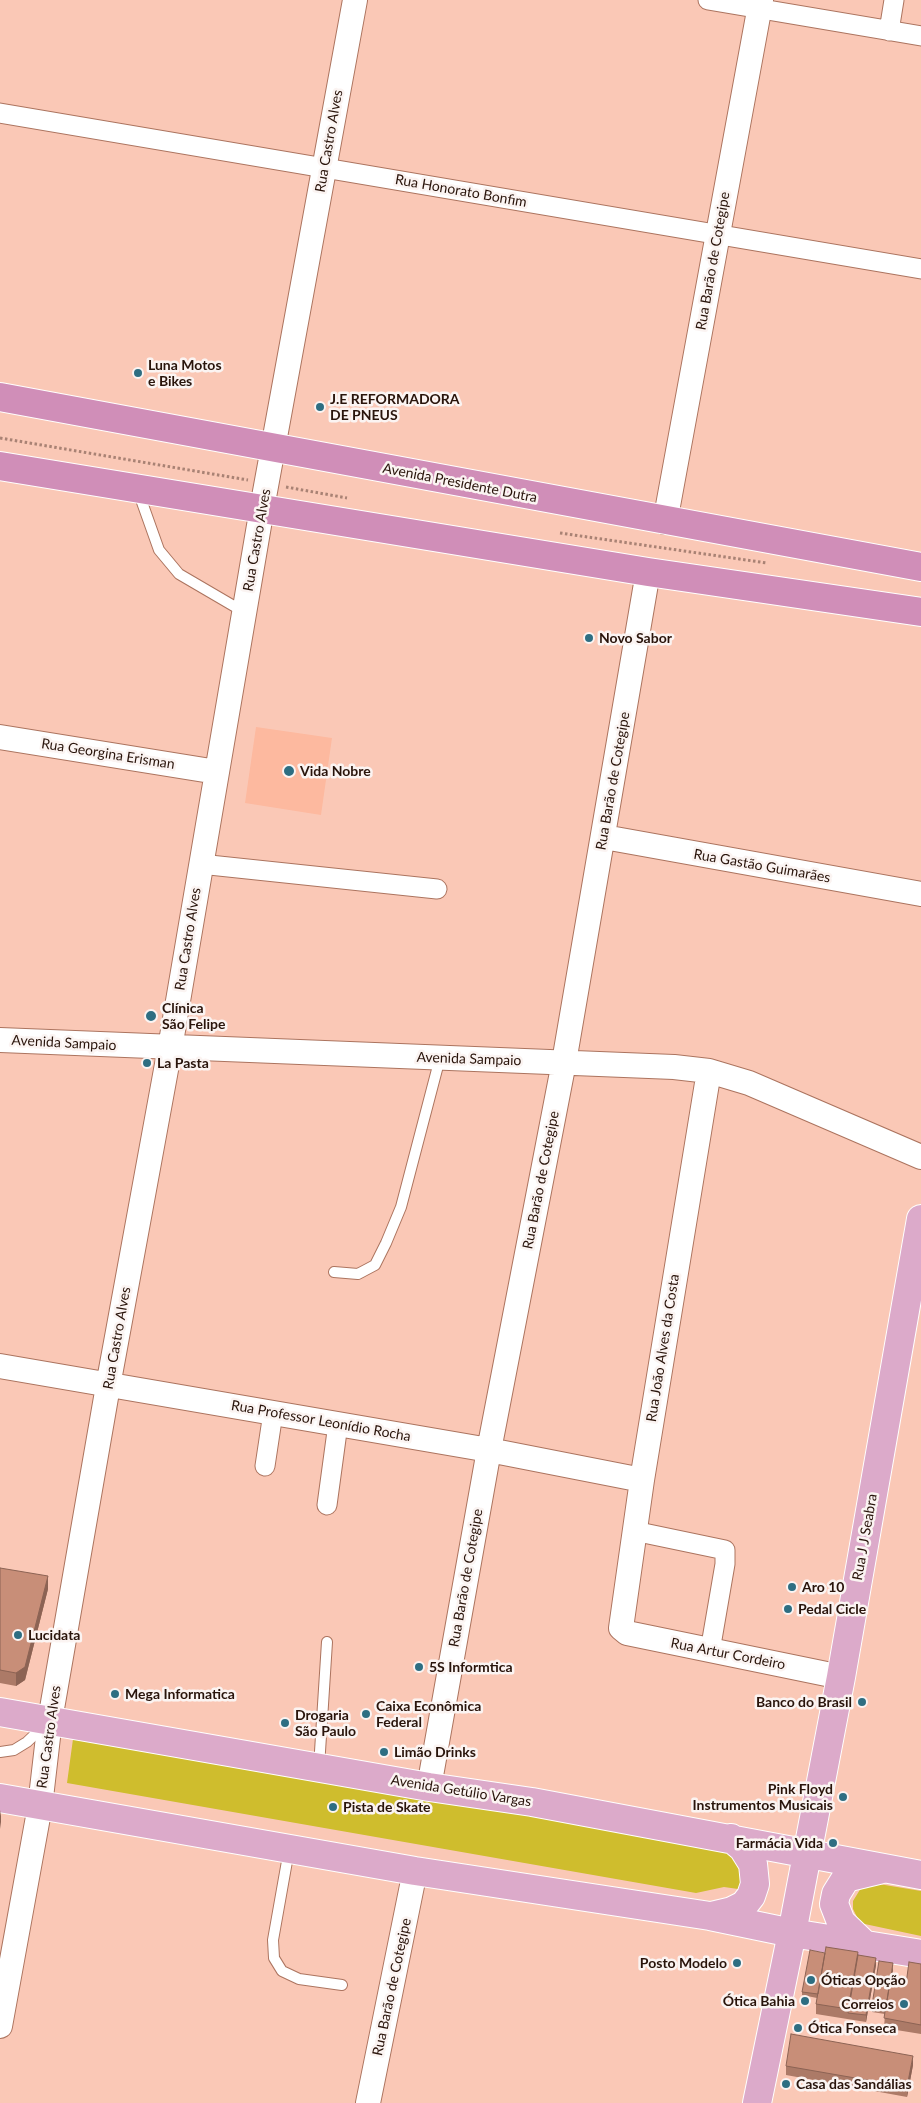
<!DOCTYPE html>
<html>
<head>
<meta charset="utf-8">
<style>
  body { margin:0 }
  canvas { display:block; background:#fac8b6 }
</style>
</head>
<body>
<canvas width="921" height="2103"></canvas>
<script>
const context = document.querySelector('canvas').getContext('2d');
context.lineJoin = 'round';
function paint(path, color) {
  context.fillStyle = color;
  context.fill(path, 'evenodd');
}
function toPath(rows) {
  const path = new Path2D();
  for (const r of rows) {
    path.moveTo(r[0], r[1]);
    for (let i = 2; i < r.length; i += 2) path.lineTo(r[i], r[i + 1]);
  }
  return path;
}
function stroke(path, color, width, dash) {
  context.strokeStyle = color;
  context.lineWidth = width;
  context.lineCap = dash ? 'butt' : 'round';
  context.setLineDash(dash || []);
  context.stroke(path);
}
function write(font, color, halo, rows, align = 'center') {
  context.font = font + ' Lato,sans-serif';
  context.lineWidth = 5;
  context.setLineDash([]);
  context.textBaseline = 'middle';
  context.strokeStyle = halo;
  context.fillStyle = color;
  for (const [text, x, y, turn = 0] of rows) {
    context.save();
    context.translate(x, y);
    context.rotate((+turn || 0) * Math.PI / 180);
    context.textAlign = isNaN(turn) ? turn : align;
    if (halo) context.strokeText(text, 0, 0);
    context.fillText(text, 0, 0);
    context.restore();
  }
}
paint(toPath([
  [256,727,332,738,321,815,245,803]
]), '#fdb99f');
paint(toPath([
  [73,1739,731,1849,737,1851,743,1885,738,1889,724,1887,696,1893,67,1783],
  [873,1883,921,1891,921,1936,860,1923,853,1909,853,1901,861,1888]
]), '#cfbd2d');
const service = toPath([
  [138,491,159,550,179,574,244,612],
  [334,1272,358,1274,375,1265,386,1243,401,1207,440,1058],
  [0,1752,14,1750,27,1742,46,1724],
  [319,1767,327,1642],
  [289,1850,273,1940,274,1958,282,1971,299,1979,342,1985]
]);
const minor = toPath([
  [708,0,921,36],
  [889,31,894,0],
  [0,113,921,269],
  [200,864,437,889],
  [265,1466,273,1413],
  [327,1505,338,1424],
  [634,1531,725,1550,725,1564,710,1651]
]);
const tertiary = toPath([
  [665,522,761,0],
  [0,737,217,772],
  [604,837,921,894],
  [0,1040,674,1067,709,1071,749,1083,921,1157],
  [709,1071,642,1480,621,1628,627,1633,841,1677],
  [0,1366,489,1450,642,1480],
  [429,1787,489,1450,564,1062,648,572],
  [0,2026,40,1806,50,1720,108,1386,170,1048,262,508,355,0],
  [368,2103,415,1871]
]);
const primary = toPath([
  [0,1712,429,1787,532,1802,921,1875],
  [0,1798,415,1871,710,1916,792,1933,921,1954],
  [711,1916,732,1911,744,1905,751,1896,755,1884,753,1864,743,1848,731,1838],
  [865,1945,841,1922,834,1904,836,1894,846,1878,879,1870],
  [757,2103,792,1933,841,1677,921,1219]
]);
const trunk = toPath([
  [0,397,921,567],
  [0,466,648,572,921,612]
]);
stroke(service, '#ac745f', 12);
stroke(minor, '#ac745f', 21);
stroke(tertiary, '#ac745f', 26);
stroke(primary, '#fff', 30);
stroke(trunk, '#fff', 30);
stroke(toPath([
  [0,438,248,480],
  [286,487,347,498],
  [560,533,767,563]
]), '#a98274', 3, [2.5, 2.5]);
stroke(service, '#fff', 10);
stroke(minor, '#fff', 19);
stroke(tertiary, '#fff', 24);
stroke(primary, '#dcaaca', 28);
stroke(trunk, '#d08eb8', 28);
paint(toPath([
  [0,1568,48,1589,25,1680,16,1686,0,1683],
  [825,1953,858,1955,876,1965,866,2022,816,2014,816,2004,817,1998,802,1995,802,1992],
  [921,1964,921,2034,884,2028,885,2014,872,2012,872,2005,893,1970,891,1982,906,1984],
  [913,2065,907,2097,786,2075,786,2066]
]), '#ac7a67');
paint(toPath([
  [48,1576,48,1589,25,1680,16,1686,16,1673],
  [1,1810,1,1822,0,1829,0,1816],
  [876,1958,876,1965,866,2022,866,2015],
  [893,1963,893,1970,886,2014],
  [913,2056,913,2065,907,2097,907,2087]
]), '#8c6354');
const building = toPath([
  [0,1568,48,1576,25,1667,16,1673,0,1670,0,1568],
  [826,1947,858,1952,848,2009,816,2004,826,1947],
  [810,1950,825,1953,818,1994,802,1992,810,1950],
  [858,1955,876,1958,866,2015,848,2013,858,1955],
  [879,1961,893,1963,886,2007,872,2005,879,1961],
  [909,1962,921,1964,921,2025,884,2018,890,1982,906,1984,909,1962],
  [791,2034,913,2056,907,2087,786,2066,791,2034]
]);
paint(building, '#c88e78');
stroke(building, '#8c6354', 1);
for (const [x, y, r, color] of [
  [138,373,5,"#2e6e82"],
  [320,407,5,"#2e6e82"],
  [589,638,5,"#2e6e82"],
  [289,771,6,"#2e6e82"],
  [151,1016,6,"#2e6e82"],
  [147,1063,5,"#2e6e82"],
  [792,1587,5,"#2e6e82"],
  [788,1609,5,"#2e6e82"],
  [18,1635,5,"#2e6e82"],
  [419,1667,5,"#2e6e82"],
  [115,1694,5,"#2e6e82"],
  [862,1702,5,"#2e6e82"],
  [366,1714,5,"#2e6e82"],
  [285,1723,5,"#2e6e82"],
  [384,1752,5,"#2e6e82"],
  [843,1797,5,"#2e6e82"],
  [333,1807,5,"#2e6e82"],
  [833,1843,5,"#2e6e82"],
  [737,1963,5,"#2e6e82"],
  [811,1980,5,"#2e6e82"],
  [805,2001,5,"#2e6e82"],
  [904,2004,5,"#2e6e82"],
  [798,2028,5,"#2e6e82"],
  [786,2084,5,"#2e6e82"]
]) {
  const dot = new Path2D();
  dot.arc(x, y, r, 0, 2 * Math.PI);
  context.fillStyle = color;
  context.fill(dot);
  stroke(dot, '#fbf4f2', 2);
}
write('14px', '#29140b', '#fbf4f2', [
  ["Rua Castro Alves",329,141,-80],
  ["Rua Honorato Bonfim",461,191,10],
  ["Rua Barão de Cotegipe",713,261,-80],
  ["Avenida Presidente Dutra",460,483,11],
  ["Rua Castro Alves",257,540,-80],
  ["Rua Georgina Erisman",108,754,9],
  ["Rua Barão de Cotegipe",613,781,-80],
  ["Rua Gastão Guimarães",762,866,10],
  ["Rua Castro Alves",188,939,-81],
  ["Avenida Sampaio",64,1043,3],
  ["Avenida Sampaio",469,1059,2],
  ["Rua Barão de Cotegipe",541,1180,-79],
  ["Rua Castro Alves",117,1338,-80],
  ["Rua João Alves da Costa",663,1348,-81],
  ["Rua Professor Leonídio Rocha",321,1421,10],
  ["Rua J J Seabra",865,1537,-80],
  ["Rua Barão de Cotegipe",466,1578,-80],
  ["Rua Artur Cordeiro",728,1654,11],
  ["Rua Castro Alves",49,1737,-82],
  ["Avenida Getúlio Vargas",461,1791,9],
  ["Rua Barão de Cotegipe",392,1987,-78]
]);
write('bold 14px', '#29140b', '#fbf4f2', [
  ["Luna Motos",148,365],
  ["e Bikes",148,381],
  ["J.E REFORMADORA",330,399],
  ["DE PNEUS",330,415],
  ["Novo Sabor",599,638],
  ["Vida Nobre",300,771],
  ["Clínica",162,1008],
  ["São Felipe",162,1024],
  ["La Pasta",157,1063],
  ["Aro 10",802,1587],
  ["Pedal Cicle",798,1609],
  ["Lucidata",28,1635],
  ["5S Informtica",429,1667],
  ["Mega Informatica",125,1694],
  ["Banco do Brasil",852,1702,"right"],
  ["Caixa Econômica",376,1706],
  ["Federal",376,1722],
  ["Drogaria",295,1715],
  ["São Paulo",295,1731],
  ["Limão Drinks",394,1752],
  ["Pink Floyd",833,1789,"right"],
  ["Instrumentos Musicais",833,1805,"right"],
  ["Pista de Skate",343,1807],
  ["Farmácia Vida",823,1843,"right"],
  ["Posto Modelo",727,1963,"right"],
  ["Óticas Opção",821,1980],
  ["Ótica Bahia",795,2001,"right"],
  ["Correios",894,2004,"right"],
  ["Ótica Fonseca",808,2028],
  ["Casa das Sandálias",796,2084]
], 'left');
</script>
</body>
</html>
